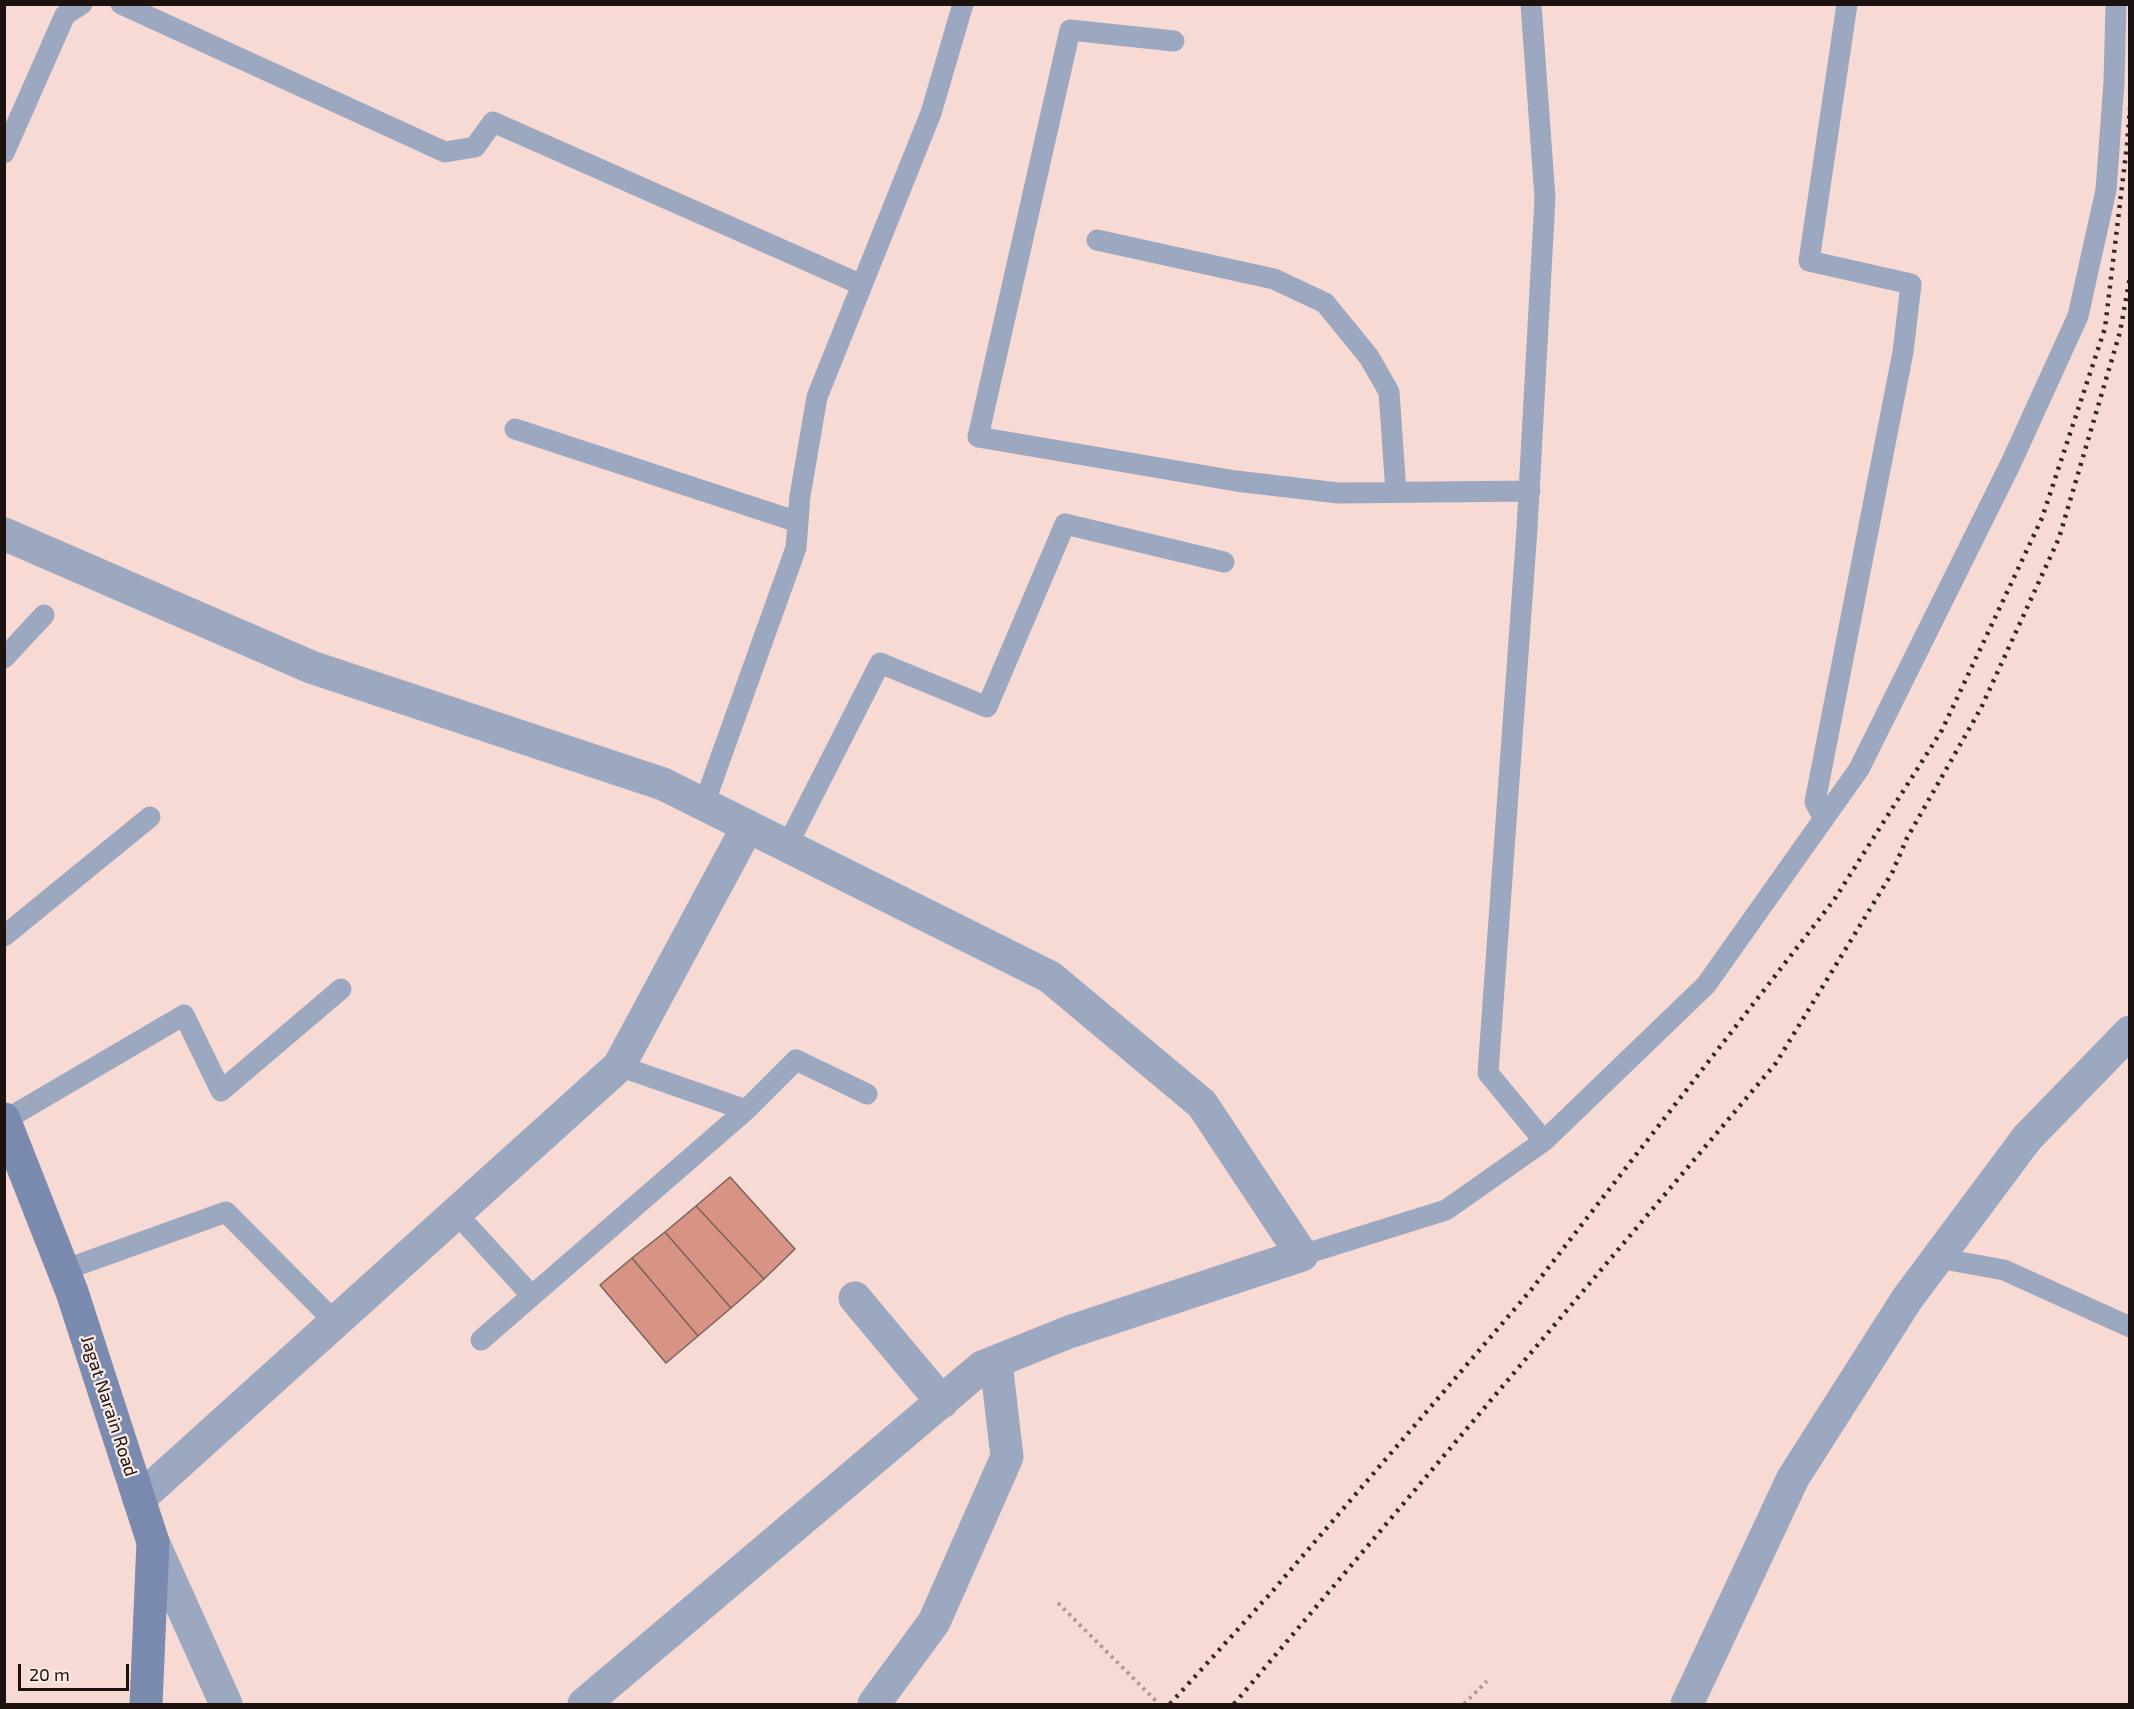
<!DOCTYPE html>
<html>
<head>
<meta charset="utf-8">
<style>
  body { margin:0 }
  #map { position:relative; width:2134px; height:1709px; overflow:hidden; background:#f7dad4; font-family:"Exo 2",sans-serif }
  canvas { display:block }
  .frame { position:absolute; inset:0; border:6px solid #1c1310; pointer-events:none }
  .scale { position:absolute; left:18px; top:1664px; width:111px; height:27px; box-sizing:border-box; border:3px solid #1c1310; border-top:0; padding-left:8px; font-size:18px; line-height:21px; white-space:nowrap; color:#1c1310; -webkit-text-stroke:4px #fceae6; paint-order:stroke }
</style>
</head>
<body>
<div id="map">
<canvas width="2134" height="1709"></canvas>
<div class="frame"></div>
<div class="scale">20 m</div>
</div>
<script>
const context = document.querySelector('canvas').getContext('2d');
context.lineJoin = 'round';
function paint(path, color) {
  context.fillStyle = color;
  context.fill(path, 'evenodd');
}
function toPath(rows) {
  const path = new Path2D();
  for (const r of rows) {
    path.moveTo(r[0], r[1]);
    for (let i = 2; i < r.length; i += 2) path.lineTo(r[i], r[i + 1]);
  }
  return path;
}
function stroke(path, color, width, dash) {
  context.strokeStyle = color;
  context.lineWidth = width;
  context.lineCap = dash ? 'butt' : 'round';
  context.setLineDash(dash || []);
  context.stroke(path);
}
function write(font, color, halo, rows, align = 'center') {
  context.font = font + ' "Exo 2",sans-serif';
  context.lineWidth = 4.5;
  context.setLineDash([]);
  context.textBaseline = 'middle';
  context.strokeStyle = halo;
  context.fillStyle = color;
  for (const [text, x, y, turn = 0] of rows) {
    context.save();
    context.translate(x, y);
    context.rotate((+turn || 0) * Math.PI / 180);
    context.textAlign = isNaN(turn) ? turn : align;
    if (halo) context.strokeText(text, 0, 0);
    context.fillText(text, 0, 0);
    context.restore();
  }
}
const building = toPath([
  [730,1177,795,1249,764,1279,696,1206,730,1177],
  [696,1206,764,1279,731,1308,665,1232,696,1206],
  [665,1232,731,1308,698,1336,632,1258,665,1232],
  [632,1258,698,1336,666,1363,600,1285,632,1258]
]);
paint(building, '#d79485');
stroke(building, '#79615c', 1.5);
stroke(toPath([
  [1058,1603,1159,1704],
  [1464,1704,1487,1681]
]), '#af9994', 4, [3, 4.5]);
stroke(toPath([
  [121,4,445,152,475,147,493,122,862,285],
  [1531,4,1545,198,1527,529,1488,1073,1544,1141],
  [1174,41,1070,30,978,437,1236,481,1338,493,1530,491],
  [4,153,65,15,82,4],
  [1097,240,1274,279,1325,303,1369,357,1389,392,1396,492],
  [515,429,798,522],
  [4,658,44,615],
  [704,804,796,548,800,496,817,397,931,113,963,4],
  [1824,819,1815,802,1903,352,1911,284,1809,261,1847,4],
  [787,846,880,663,987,707,1065,524,1224,562],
  [4,936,150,817],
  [619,1066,746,1110,796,1060,867,1094],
  [5,1120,184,1015,221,1091,341,989],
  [456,1213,532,1296],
  [1302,1255,1446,1210,1544,1141,1706,985,1859,769,2011,463,2078,316,2106,190,2114,82,2116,4],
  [1938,1258,2004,1270,2130,1327],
  [64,1270,226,1212,335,1322],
  [481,1340,746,1110]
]), '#9ca8c0', 21);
stroke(toPath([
  [4,534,311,667,663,784,1050,977,1202,1104,1302,1255,1069,1332,982,1367,584,1704],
  [855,1298,942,1402],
  [139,1499,619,1066,748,826],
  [153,1542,226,1704],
  [874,1704,934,1622,1007,1457,996,1362],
  [1687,1704,1793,1478,1907,1299,2027,1138,2130,1032]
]), '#9ca8c0', 33);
stroke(toPath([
  [4,1119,72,1292,153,1542,146,1704]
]), '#7b8baf', 33);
stroke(toPath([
  [1170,1704,1270,1594,1531,1290,1834,900,1942,730,2042,518,2105,328,2127,145,2130,108],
  [1234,1704,1776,1063,1892,873,1907,838,1981,708,2059,538,2120,332,2130,277]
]), '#342926', 4.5, [3, 6]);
write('18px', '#1c1310', '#fceae6', [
  ["Jagat Narain Road",109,1406,72]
]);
</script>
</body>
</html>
